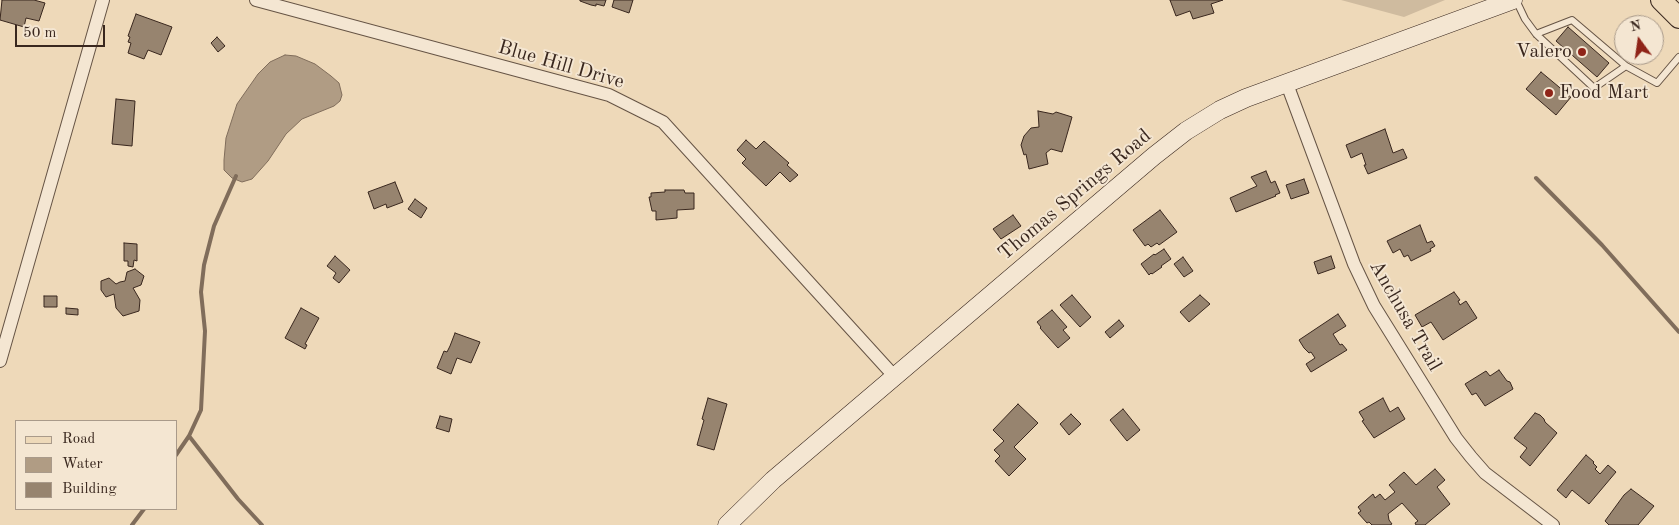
<!DOCTYPE html>
<html>
<head>
<meta charset="utf-8">
<style>
  body { margin:0 }
  #map { position:relative; width:1679px; height:525px; overflow:hidden; background:#eed9b9; font-family:"Old Standard TT",serif }
  canvas { display:block }
  .legend { position:absolute; left:15px; top:420px; width:162px; height:90px; box-sizing:border-box; background:#f4e6d2; border:1px solid #a99a8a; margin:0; padding:6px 9px; list-style:none; font-size:15px; color:#39271e }
  .legend li { display:flex; align-items:center; gap:10px; height:25px }
  .legend b { width:25px; border:1px solid #a99a8a }
  .north { position:absolute; left:1614px; top:15px; width:50px; height:50px; box-sizing:border-box; background:#f4e6d2; border:1px solid #a99a8a; border-radius:50%; rotate:346deg; font-size:14px; font-weight:700; line-height:20px; text-align:center; color:#39271e }
  .north::after { content:''; display:block; margin:auto; width:18px; height:22px; background:#8f2418; clip-path:polygon(50% 0,100% 100%,50% 72%,0 100%) }
  .scale { position:absolute; left:15px; top:25px; width:90px; height:22px; box-sizing:border-box; border:2px solid #39271e; border-top:0; padding-left:6px; font-size:15px; line-height:18px; white-space:nowrap; color:#39271e; -webkit-text-stroke:4px #f4e6d2; paint-order:stroke }
</style>
</head>
<body>
<div id="map">
<canvas width="1679" height="525"></canvas>
<ul class="legend">
<li><b style="height:6px;background:#eed9b9"></b>Road</li>
<li><b style="height:14px;background:#b09c84"></b>Water</li>
<li><b style="height:14px;background:#97846f"></b>Building</li>
</ul>
<div class="north">N</div>
<div class="scale">50 m</div>
</div>
<script>
const context = document.querySelector('canvas').getContext('2d');
context.lineJoin = 'round';
function paint(path, color) {
  context.fillStyle = color;
  context.fill(path, 'evenodd');
}
function toPath(rows) {
  const path = new Path2D();
  for (const r of rows) {
    path.moveTo(r[0], r[1]);
    for (let i = 2; i < r.length; i += 2) path.lineTo(r[i], r[i + 1]);
  }
  return path;
}
function stroke(path, color, width, dash) {
  context.strokeStyle = color;
  context.lineWidth = width;
  context.lineCap = dash ? 'butt' : 'round';
  context.setLineDash(dash || []);
  context.stroke(path);
}
function write(font, color, halo, rows, align = 'center') {
  context.font = font + ' "Old Standard TT",serif';
  context.lineWidth = 4;
  context.setLineDash([]);
  context.textBaseline = 'middle';
  context.strokeStyle = halo;
  context.fillStyle = color;
  for (const [text, x, y, turn = 0] of rows) {
    context.save();
    context.translate(x, y);
    context.rotate((+turn || 0) * Math.PI / 180);
    context.textAlign = isNaN(turn) ? turn : align;
    if (halo) context.strokeText(text, 0, 0);
    context.fillText(text, 0, 0);
    context.restore();
  }
}
paint(toPath([
  [1341,0,1445,0,1404,17]
]), '#cfbb9f');
const water = toPath([
  [285,55,296,56,315,64,331,76,339,83,342,95,340,101,334,106,302,119,286,134,268,161,252,179,242,182,232,178,224,170,224,160,226,138,237,104,258,74,270,62,285,55]
]);
paint(water, '#b09c84');
stroke(water, '#806d5b', 1);
stroke(toPath([
  [1536,178,1602,245,1679,332],
  [189,436,238,499,262,525],
  [176,455,189,436,201,410,205,331,201,292,204,265,214,226,236,176],
  [132,525,144,509]
]), '#806d5b', 4);
const building = toPath([
  [2,0,34,0,45,3,39,21,26,18,24,27,0,20,2,0],
  [580,0,606,0,604,6,596,4,596,6,591,5,580,1,580,0],
  [614,0,633,0,629,13,612,7,614,0],
  [1170,0,1223,0,1211,4,1214,13,1193,19,1190,11,1176,16,1170,0],
  [136,14,172,27,161,55,148,50,144,59,128,53,131,43,128,42,130,37,128,36,136,14],
  [1568,27,1609,63,1597,77,1556,41,1568,27],
  [217,37,225,46,218,52,211,43,217,37],
  [1541,72,1571,97,1556,115,1526,89,1541,72],
  [116,99,135,101,132,146,112,144,116,99],
  [1038,111,1053,114,1056,112,1072,117,1062,152,1051,149,1046,153,1048,164,1029,169,1026,154,1024,155,1021,145,1024,136,1031,128,1039,127,1038,111],
  [1385,129,1393,153,1403,149,1407,158,1368,174,1364,165,1366,165,1362,153,1351,158,1346,145,1385,129],
  [746,140,756,149,764,141,789,163,787,165,798,175,790,182,780,172,766,186,742,163,746,159,737,150,746,140],
  [1266,171,1271,183,1275,181,1280,193,1275,195,1276,196,1236,212,1230,198,1257,186,1251,177,1266,171],
  [1304,179,1309,193,1291,199,1286,185,1304,179],
  [395,182,403,202,387,208,386,204,374,209,368,192,395,182],
  [665,190,684,190,685,193,694,193,694,209,677,210,677,218,656,220,656,211,652,211,649,197,651,197,651,193,665,192,665,190],
  [415,199,427,208,421,218,408,209,415,199],
  [1160,210,1177,232,1159,245,1157,243,1151,247,1148,244,1145,246,1133,230,1160,210],
  [1013,215,1021,226,1001,239,993,229,1013,215],
  [1420,225,1427,243,1432,241,1435,246,1430,249,1431,251,1411,261,1408,255,1404,257,1400,249,1393,253,1387,241,1420,225],
  [124,243,137,244,137,261,134,260,133,267,128,266,128,261,124,261,124,243],
  [1164,249,1171,259,1161,266,1162,267,1152,274,1151,273,1149,275,1141,264,1154,254,1155,255,1164,249],
  [335,256,350,270,339,283,333,278,336,273,327,266,335,256],
  [1331,256,1335,268,1318,274,1314,262,1331,256],
  [1183,257,1193,271,1184,277,1174,264,1183,257],
  [135,269,144,276,141,285,133,288,140,300,139,311,123,316,116,308,114,294,106,297,101,290,101,281,109,278,116,284,120,282,125,281,127,272,135,269],
  [1454,292,1460,300,1458,301,1460,305,1466,301,1477,318,1443,340,1431,322,1422,327,1415,315,1454,292],
  [1072,295,1091,317,1080,327,1060,305,1072,295],
  [1200,295,1210,304,1189,322,1180,312,1200,295],
  [44,296,57,296,57,307,44,307,44,296],
  [66,308,78,309,78,315,66,314,66,308],
  [301,308,319,318,305,344,307,345,305,349,285,338,301,308],
  [1052,310,1067,327,1063,330,1070,338,1058,348,1040,328,1041,327,1037,322,1052,310],
  [1338,314,1346,326,1333,334,1340,345,1342,344,1347,350,1311,372,1306,364,1315,358,1311,352,1309,353,1304,348,1299,340,1338,314],
  [1119,320,1124,326,1110,338,1105,332,1119,320],
  [455,333,480,342,471,363,457,358,451,374,437,368,444,351,447,352,450,346,455,333],
  [1499,370,1507,381,1510,382,1513,389,1485,406,1476,393,1472,395,1465,384,1486,371,1490,376,1499,370],
  [708,398,727,404,714,450,697,445,704,420,702,419,708,398],
  [1383,398,1390,412,1398,407,1405,419,1374,438,1362,421,1364,420,1359,412,1383,398],
  [1018,404,1038,423,1014,447,1026,459,1009,476,995,461,1000,456,994,450,1004,441,993,430,1018,404],
  [1123,409,1140,430,1127,441,1110,420,1123,409],
  [1535,413,1540,415,1544,419,1545,422,1557,433,1530,466,1520,457,1527,448,1514,438,1535,413],
  [1071,414,1081,424,1069,435,1060,424,1071,414],
  [440,416,452,419,449,432,436,428,440,416],
  [1586,455,1594,462,1593,463,1597,467,1595,469,1600,474,1608,465,1616,472,1589,504,1572,490,1566,498,1557,490,1586,455],
  [1435,469,1445,480,1437,487,1450,504,1425,525,1416,525,1415,523,1418,521,1402,503,1388,514,1389,520,1392,524,1390,525,1372,525,1369,522,1367,523,1358,513,1361,511,1358,507,1373,494,1375,498,1380,494,1385,500,1395,492,1389,485,1404,472,1416,485,1435,469],
  [1631,489,1654,506,1638,525,1609,525,1605,521,1624,495,1631,489]
]);
paint(building, '#97846f');
stroke(building, '#39271e', 1);
const lane = toPath([
  [1516,0,1525,19,1536,34,1594,88,1626,66,1657,83,1679,57],
  [1536,34,1572,20,1626,66]
]);
const street = toPath([
  [256,0,609,95,663,122,895,377],
  [1287,84,1354,264,1374,306,1456,438,1471,457,1485,473,1553,525],
  [0,361,103,0]
]);
const secondary = toPath([
  [727,525,773,480,1154,156,1186,131,1220,110,1246,98,1513,0]
]);
const primary = toPath([
  [1661,0,1679,18]
]);
stroke(lane, '#665445', 8);
stroke(street, '#665445', 14);
stroke(secondary, '#39271e', 19);
stroke(primary, '#39271e', 22);
stroke(lane, '#f4e6d2', 6);
stroke(street, '#f4e6d2', 12);
stroke(secondary, '#f4e6d2', 18);
stroke(primary, '#eed9b9', 20);
for (const [x, y, r, color] of [
  [1582,52,5,"#8f2418"],
  [1549,93,5,"#8f2418"]
]) {
  const dot = new Path2D();
  dot.arc(x, y, r, 0, 2 * Math.PI);
  context.fillStyle = color;
  context.fill(dot);
  stroke(dot, '#f4e6d2', 2);
}
write('20px', '#39271e', '#f4e6d2', [
  ["Valero",1572,52],
  ["Food Mart",1559,93,"left"]
], 'right');
write('20px', '#39271e', '#f4e6d2', [
  ["Blue Hill Drive",561,65,16],
  ["Thomas Springs Road",1075,195,-40],
  ["Anchusa Trail",1405,316,60]
]);
</script>
</body>
</html>
